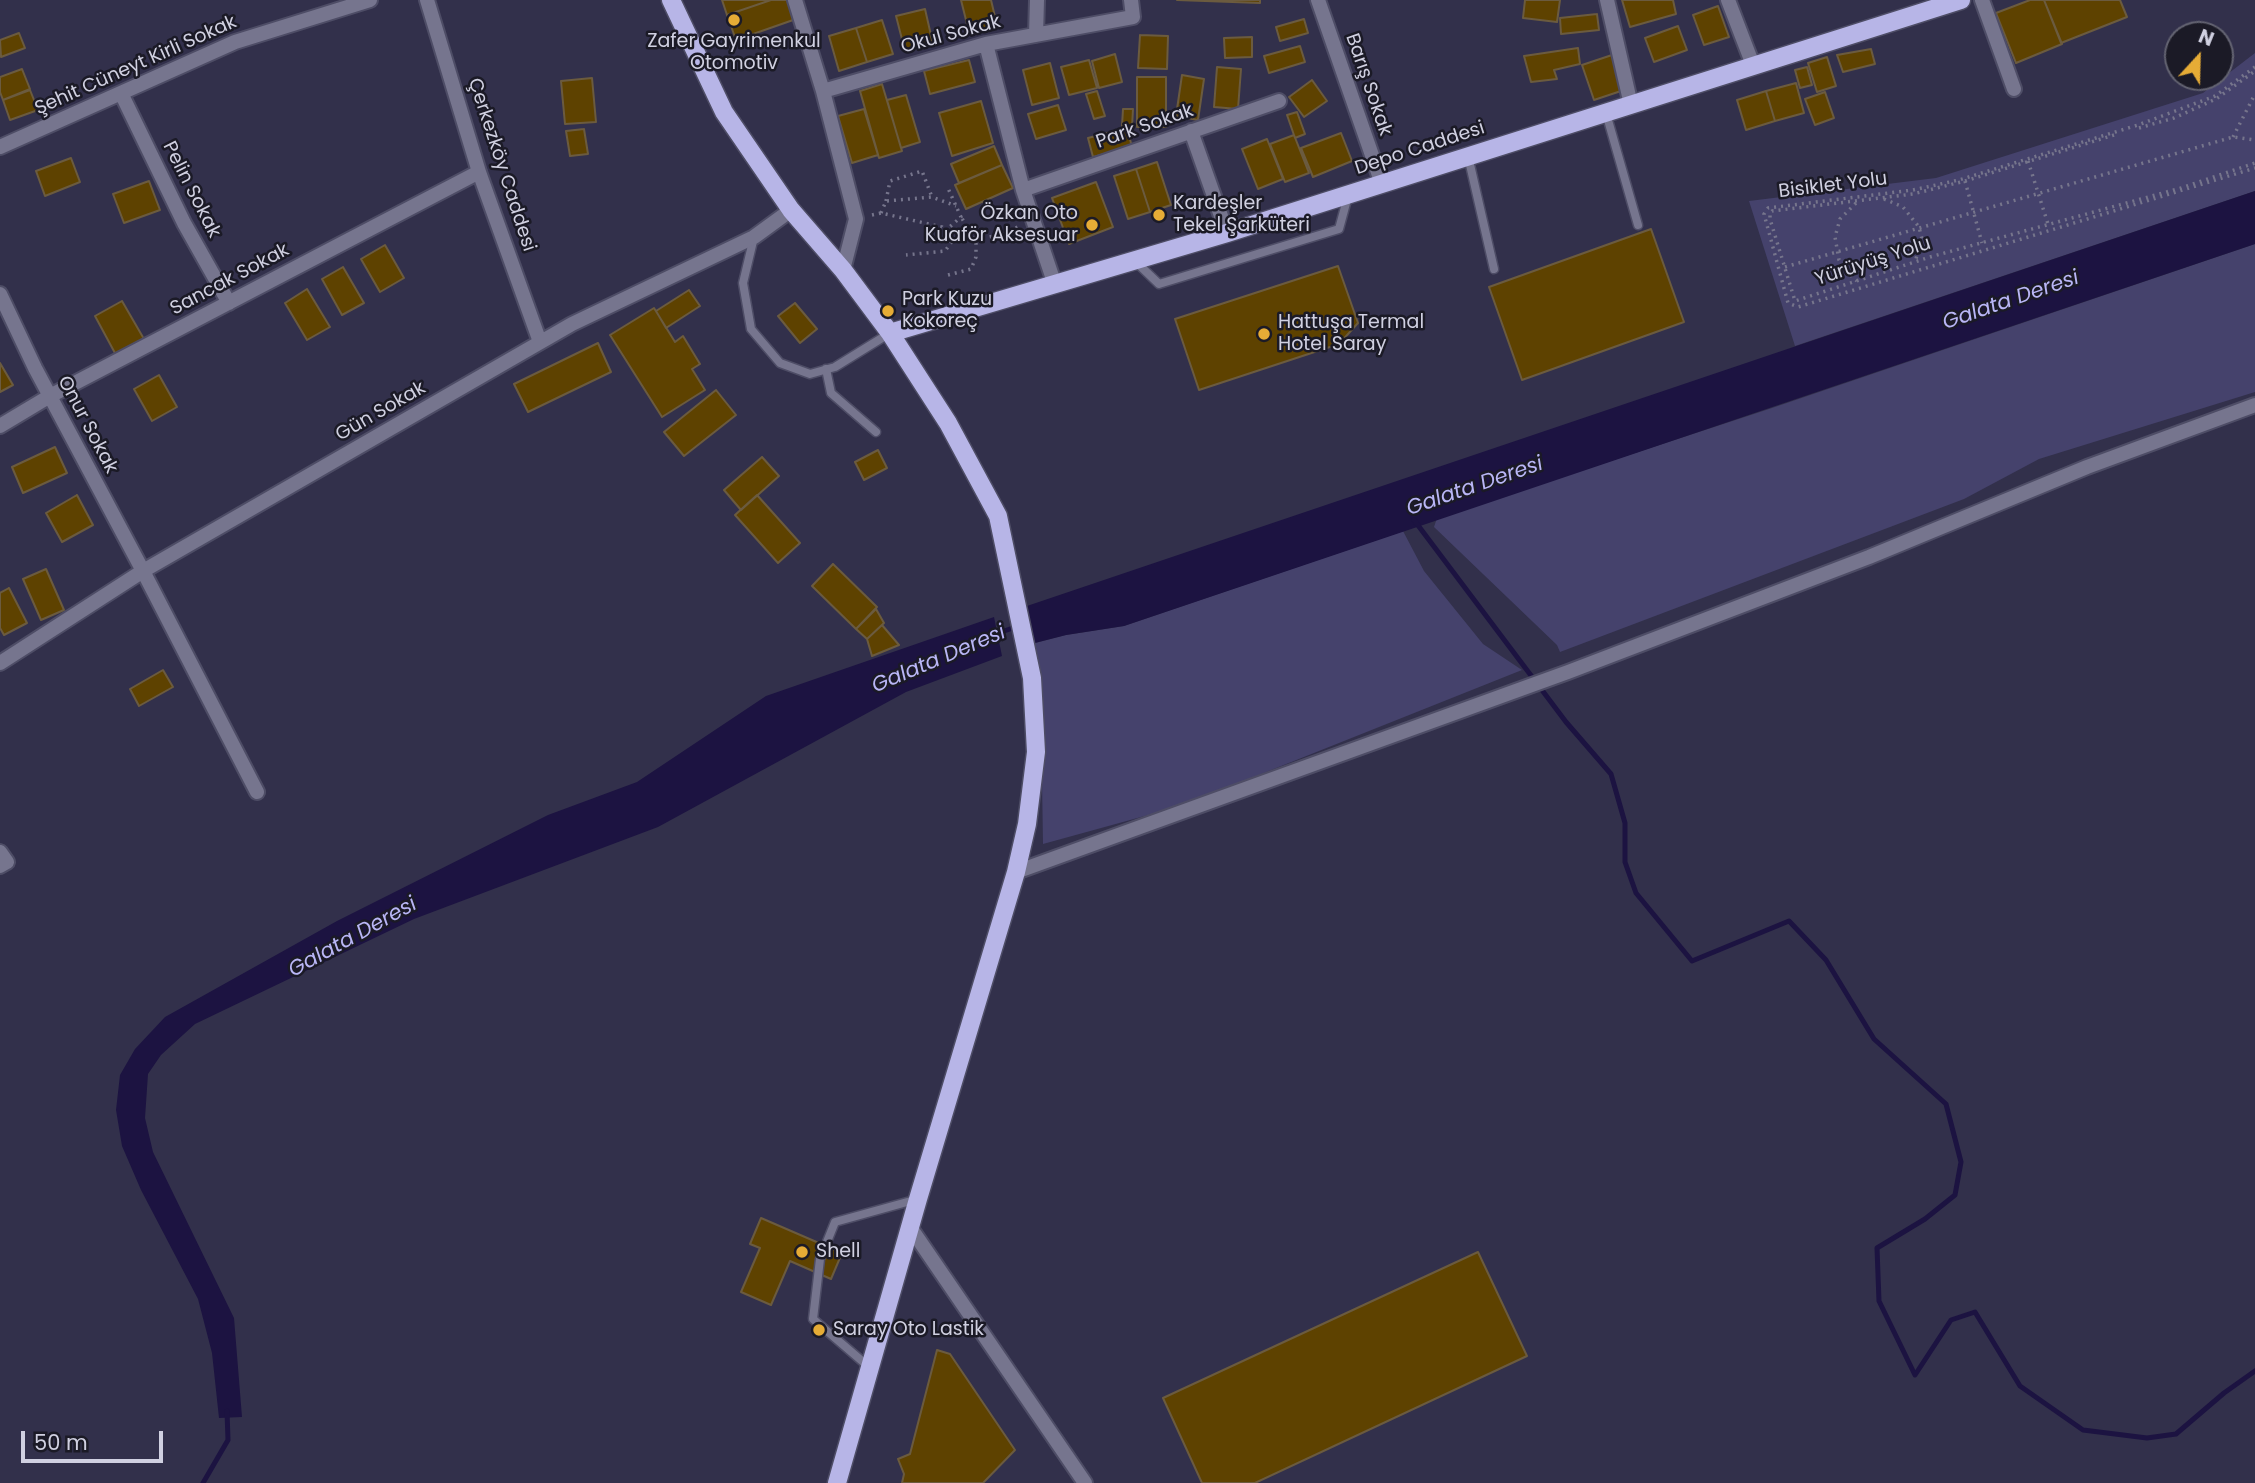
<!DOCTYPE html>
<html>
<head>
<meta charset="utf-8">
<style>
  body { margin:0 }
  #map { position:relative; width:2255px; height:1483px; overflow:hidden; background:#32304b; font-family:Poppins,sans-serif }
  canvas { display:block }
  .north { position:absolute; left:2164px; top:21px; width:70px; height:70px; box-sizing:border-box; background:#1b1a26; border:2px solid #636371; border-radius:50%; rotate:22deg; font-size:19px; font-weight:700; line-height:28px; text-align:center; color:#d0d0e1 }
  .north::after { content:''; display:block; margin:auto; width:24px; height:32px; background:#e6ac36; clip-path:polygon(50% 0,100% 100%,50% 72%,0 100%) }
  .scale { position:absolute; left:21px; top:1431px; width:142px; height:32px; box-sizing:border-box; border:4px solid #d0d0e1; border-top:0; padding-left:9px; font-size:21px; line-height:24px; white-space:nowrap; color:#d0d0e1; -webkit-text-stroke:5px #1b1a26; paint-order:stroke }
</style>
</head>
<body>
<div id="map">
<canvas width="2255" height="1483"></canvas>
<div class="north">N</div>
<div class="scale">50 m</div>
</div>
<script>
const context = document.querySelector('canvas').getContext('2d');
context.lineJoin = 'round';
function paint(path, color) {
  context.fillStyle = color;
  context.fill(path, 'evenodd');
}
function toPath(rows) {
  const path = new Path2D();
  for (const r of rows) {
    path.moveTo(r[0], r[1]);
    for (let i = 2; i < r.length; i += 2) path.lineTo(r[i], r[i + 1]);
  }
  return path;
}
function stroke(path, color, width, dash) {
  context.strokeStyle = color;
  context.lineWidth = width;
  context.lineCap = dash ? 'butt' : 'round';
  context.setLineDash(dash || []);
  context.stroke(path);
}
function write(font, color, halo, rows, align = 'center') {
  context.font = font + ' Poppins,sans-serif';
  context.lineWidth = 5;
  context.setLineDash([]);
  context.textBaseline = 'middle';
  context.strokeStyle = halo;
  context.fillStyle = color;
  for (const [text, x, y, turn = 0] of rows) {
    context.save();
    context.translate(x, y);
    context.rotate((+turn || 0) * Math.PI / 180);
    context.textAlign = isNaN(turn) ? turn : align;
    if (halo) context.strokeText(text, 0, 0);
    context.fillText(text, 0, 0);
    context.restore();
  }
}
paint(toPath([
  [2255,53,2255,191,1795,346,1749,201,1936,178,2203,93],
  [2255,244,2255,392,2039,459,1964,499,1560,652,1557,645,1434,527,1437,518,1769,409],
  [1403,531,1424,571,1483,644,1522,670,1181,806,1043,844,1041,716,1031,644,1066,635,1124,626]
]), '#45426c');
paint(toPath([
  [2255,191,2255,244,1124,626,1066,635,1031,644,1024,607],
  [994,617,1002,656,906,692,658,827,414,919,195,1024,161,1055,148,1074,145,1118,153,1152,234,1318,242,1417,219,1418,212,1353,198,1299,141,1190,122,1146,116,1110,120,1075,135,1049,165,1017,337,921,548,815,637,782,766,696]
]), '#1c1341');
stroke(toPath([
  [1414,520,1566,722,1611,774,1625,823,1625,862,1636,893,1692,961,1789,921,1826,960,1874,1039,1946,1104,1961,1162,1955,1195,1925,1219,1877,1248,1879,1301,1915,1375,1951,1320,1975,1312,2020,1386,2083,1430,2147,1438,2176,1434,2224,1393,2255,1371],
  [992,635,1019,626],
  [203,1483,228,1440,227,1411]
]), '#1c1341', 5);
const building = toPath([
  [722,0,771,0,727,15,722,0],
  [771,0,789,0,796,19,736,40,727,15,771,0],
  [961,0,991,0,997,25,969,32,961,0],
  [1177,0,1260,0,1260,3,1177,0],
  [1525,0,1560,0,1557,22,1523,18,1525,0],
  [1622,0,1673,0,1676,14,1630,27,1622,0],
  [2030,0,2044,0,2062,44,2016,63,1996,13,2030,0],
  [2044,0,2120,0,2127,17,2061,43,2044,0],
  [1718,6,1729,37,1704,45,1693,15,1718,6],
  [925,9,933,44,905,51,896,16,925,9],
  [1597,14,1599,30,1561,34,1560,18,1597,14],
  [1304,19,1308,33,1280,41,1276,27,1304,19],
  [882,20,893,54,867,62,856,28,882,20],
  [1678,26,1687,50,1654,62,1645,38,1678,26],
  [856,28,867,62,839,71,829,36,856,28],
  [19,33,25,48,1,57,0,40,19,33],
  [1140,35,1168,36,1167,69,1138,68,1140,35],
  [1252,37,1252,57,1225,58,1224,38,1252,37],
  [1300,46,1305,62,1269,73,1264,56,1300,46],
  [1578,48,1580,64,1554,70,1557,79,1531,82,1524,56,1578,48],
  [1871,49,1875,64,1843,72,1837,55,1871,49],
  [1115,54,1122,82,1099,88,1092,61,1115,54],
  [1612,55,1624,90,1594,100,1582,65,1612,55],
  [1827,57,1836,86,1817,92,1808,63,1827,57],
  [969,60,975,82,930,94,924,71,969,60],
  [1089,60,1097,88,1069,95,1061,67,1089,60],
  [1050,63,1059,98,1032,105,1023,70,1050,63],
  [1217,67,1241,69,1238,109,1214,107,1217,67],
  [1807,67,1812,85,1800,88,1795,70,1807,67],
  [22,69,30,89,3,100,0,92,0,77,22,69],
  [1182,75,1204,79,1198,120,1176,116,1182,75],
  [1137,77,1166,77,1166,127,1137,127,1137,77],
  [592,78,596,122,565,124,561,81,592,78],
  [1312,80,1327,101,1304,117,1289,97,1312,80],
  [1796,83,1804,113,1775,121,1766,91,1796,83],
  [882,84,902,151,879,158,860,91,882,84],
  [30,90,38,110,10,120,3,100,30,90],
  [1097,91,1105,116,1094,119,1086,94,1097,91],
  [1766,91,1775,121,1746,130,1737,100,1766,91],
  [1825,92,1834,118,1815,125,1805,99,1825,92],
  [906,95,920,142,901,148,887,100,906,95],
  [981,101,993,143,952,156,939,113,981,101],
  [1058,105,1066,130,1036,139,1028,114,1058,105],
  [864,109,878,155,852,163,838,116,864,109],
  [1123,109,1133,109,1132,127,1122,126,1123,109],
  [1297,112,1305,134,1295,138,1287,115,1297,112],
  [1127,128,1132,147,1093,157,1088,138,1127,128],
  [584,129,588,154,570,156,566,131,584,129],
  [1341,133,1352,161,1313,177,1301,148,1341,133],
  [1294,135,1309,173,1285,182,1270,144,1294,135],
  [1267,139,1283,179,1258,189,1242,149,1267,139],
  [994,146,1002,165,959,183,951,164,994,146],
  [71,158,80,182,45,196,36,171,71,158],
  [1157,162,1171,205,1150,212,1136,169,1157,162],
  [1002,165,1013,188,966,209,955,185,1002,165],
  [1136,169,1150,212,1128,219,1114,176,1136,169],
  [149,181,160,210,124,223,113,194,149,181],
  [1096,182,1113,227,1069,244,1052,198,1096,182],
  [1651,229,1684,322,1522,380,1489,287,1651,229],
  [385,245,404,278,380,292,361,259,385,245],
  [1338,266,1358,323,1339,344,1199,390,1175,319,1338,266],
  [343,267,364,303,342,315,322,279,343,267],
  [307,289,330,327,307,340,285,303,307,289],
  [689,290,700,306,666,328,656,311,689,290],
  [122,301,144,339,116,355,95,316,122,301],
  [795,303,817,329,800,343,778,316,795,303],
  [654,308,675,342,683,336,700,364,692,369,705,390,662,417,610,335,654,308],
  [598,343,611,372,528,412,514,384,598,343],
  [0,363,13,385,0,392,0,363],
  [159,375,177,407,152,421,134,389,159,375],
  [716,390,736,415,684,456,664,432,716,390],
  [55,447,67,473,23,493,12,467,55,447],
  [878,450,887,468,864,480,855,462,878,450],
  [762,457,779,476,741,510,724,490,762,457],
  [77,495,93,525,62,542,46,513,77,495],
  [757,495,800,543,778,563,735,515,757,495],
  [833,564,877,607,856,629,812,586,833,564],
  [46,569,64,610,41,620,23,579,46,569],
  [9,588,27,623,4,635,0,628,0,593,9,588],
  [876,609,884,623,867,639,856,629,876,609],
  [882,625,899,645,872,656,867,639,882,625],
  [163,670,173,687,139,706,130,689,163,670],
  [761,1218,842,1253,831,1279,790,1261,771,1305,741,1292,760,1248,750,1244,761,1218],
  [1478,1252,1527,1356,1255,1483,1202,1483,1163,1398,1478,1252],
  [937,1350,950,1354,1015,1450,983,1483,902,1483,904,1474,898,1459,910,1454,937,1350]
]);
paint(building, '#5e4200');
stroke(building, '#6b5b3f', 2);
const service = toPath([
  [1606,113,1638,225],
  [1468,156,1494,269],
  [754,237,743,283,751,329,780,363,810,374,835,367,890,333],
  [1135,261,1159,284,1339,229,1348,196],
  [826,369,831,393,876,432],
  [869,1367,813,1319,820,1259,835,1222,918,1199]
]);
const minor = toPath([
  [427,0,479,172,540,342],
  [795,0,823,91,856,219,843,270],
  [1318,0,1382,184],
  [1607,0,1631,105],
  [1728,0,1753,65],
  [1982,0,2014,89],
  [1036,35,1037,0],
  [986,44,1023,190,1055,285],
  [823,91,986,44,1133,17,1131,0],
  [121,93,184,223,229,303],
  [1191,131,1227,233],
  [0,147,235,42,370,0],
  [1023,190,1279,101],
  [0,294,35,368,143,571,257,792],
  [0,426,50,396,479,172],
  [0,663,143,571,572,324,754,237,791,210],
  [0,852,7,862,0,866],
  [910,1227,1085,1483]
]);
const tertiary = toPath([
  [1016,872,1568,672,1869,557,2087,467,2255,405]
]);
const primary = toPath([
  [671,0,724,112,791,210,843,270,890,333,948,423,998,516,1032,678,1036,752,1027,824,1016,872,918,1199,837,1483],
  [890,333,1227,233,1961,0]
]);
stroke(service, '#4e4d66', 11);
stroke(minor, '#4e4d66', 18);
stroke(tertiary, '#4e4d66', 18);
stroke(primary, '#4e4d66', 21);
stroke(toPath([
  [2255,67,2215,96,2138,125,1959,180,1913,190,1768,208,1764,214,1788,303,1798,307,2255,168],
  [2139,128,2174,118,2216,99,2255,71],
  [2114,135,1965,181,1913,194,1772,211,1770,213,1770,219,1795,301,1930,257,2181,188,2255,163],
  [2233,137,2255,94],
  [2028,161,2048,224],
  [1965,181,1982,243],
  [1884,199,1903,207,1919,227,1922,239,1915,262],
  [886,201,890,181,922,171,932,197],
  [1856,203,1840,219,1835,237,1839,260,1844,269,1857,281],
  [881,213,886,201,932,197,956,206],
  [872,215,881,213,942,227,953,240,945,251,906,255],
  [945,231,961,217,947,186],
  [976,240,1008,233,1019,226],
  [1785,267,2233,137,2255,140],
  [948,275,971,269,976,257,976,240,961,217]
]), '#76758c', 3.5, [2, 5]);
stroke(service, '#76758e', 8);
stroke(minor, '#76758e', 14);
stroke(tertiary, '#76758e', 14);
stroke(primary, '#b7b5e7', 18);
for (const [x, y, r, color] of [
  [734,20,7,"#e6ac36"],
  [1159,215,7,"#e6ac36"],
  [1092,225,7,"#e6ac36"],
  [888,311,7,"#e6ac36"],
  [1264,334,7,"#e6ac36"],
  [802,1252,7,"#e6ac36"],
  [819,1330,7,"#e6ac36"]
]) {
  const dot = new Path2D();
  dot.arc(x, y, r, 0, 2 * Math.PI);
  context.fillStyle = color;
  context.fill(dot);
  stroke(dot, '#1b1a26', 2.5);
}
write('19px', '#d0d0e1', '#1b1a26', [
  ["Okul Sokak",951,35,-15],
  ["Şehit Cüneyt Kirli Sokak",136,66,-24],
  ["Barış Sokak",1368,85,71],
  ["Park Sokak",1145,127,-19],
  ["Depo Caddesi",1420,149,-18],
  ["Çerkezköy Caddesi",501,165,72],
  ["Bisiklet Yolu",1833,186,-7],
  ["Pelin Sokak",191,190,63],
  ["Yürüyüş Yolu",1873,262,-18],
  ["Sancak Sokak",230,280,-28],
  ["Gün Sokak",381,412,-30],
  ["Onur Sokak",87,425,62]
]);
write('19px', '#d0d0e1', '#1b1a26', [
  ["Zafer Gayrimenkul",734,42,"center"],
  ["Otomotiv",734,64,"center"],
  ["Kardeşler",1173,204],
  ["Tekel Şarküteri",1173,226],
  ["Özkan Oto",1078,214,"right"],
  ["Kuaför Aksesuar",1078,236,"right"],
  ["Park Kuzu",902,300],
  ["Kokoreç",902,322],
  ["Hattuşa Termal",1278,323],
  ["Hotel Saray",1278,345],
  ["Shell",816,1252],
  ["Saray Oto Lastik",833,1330]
], 'left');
write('italic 21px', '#b9b6f6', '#1b1a26', [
  ["Galata Deresi",2011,301,-19],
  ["Galata Deresi",1475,487,-19],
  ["Galata Deresi",939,660,-23],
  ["Galata Deresi",353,938,-29]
]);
</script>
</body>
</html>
